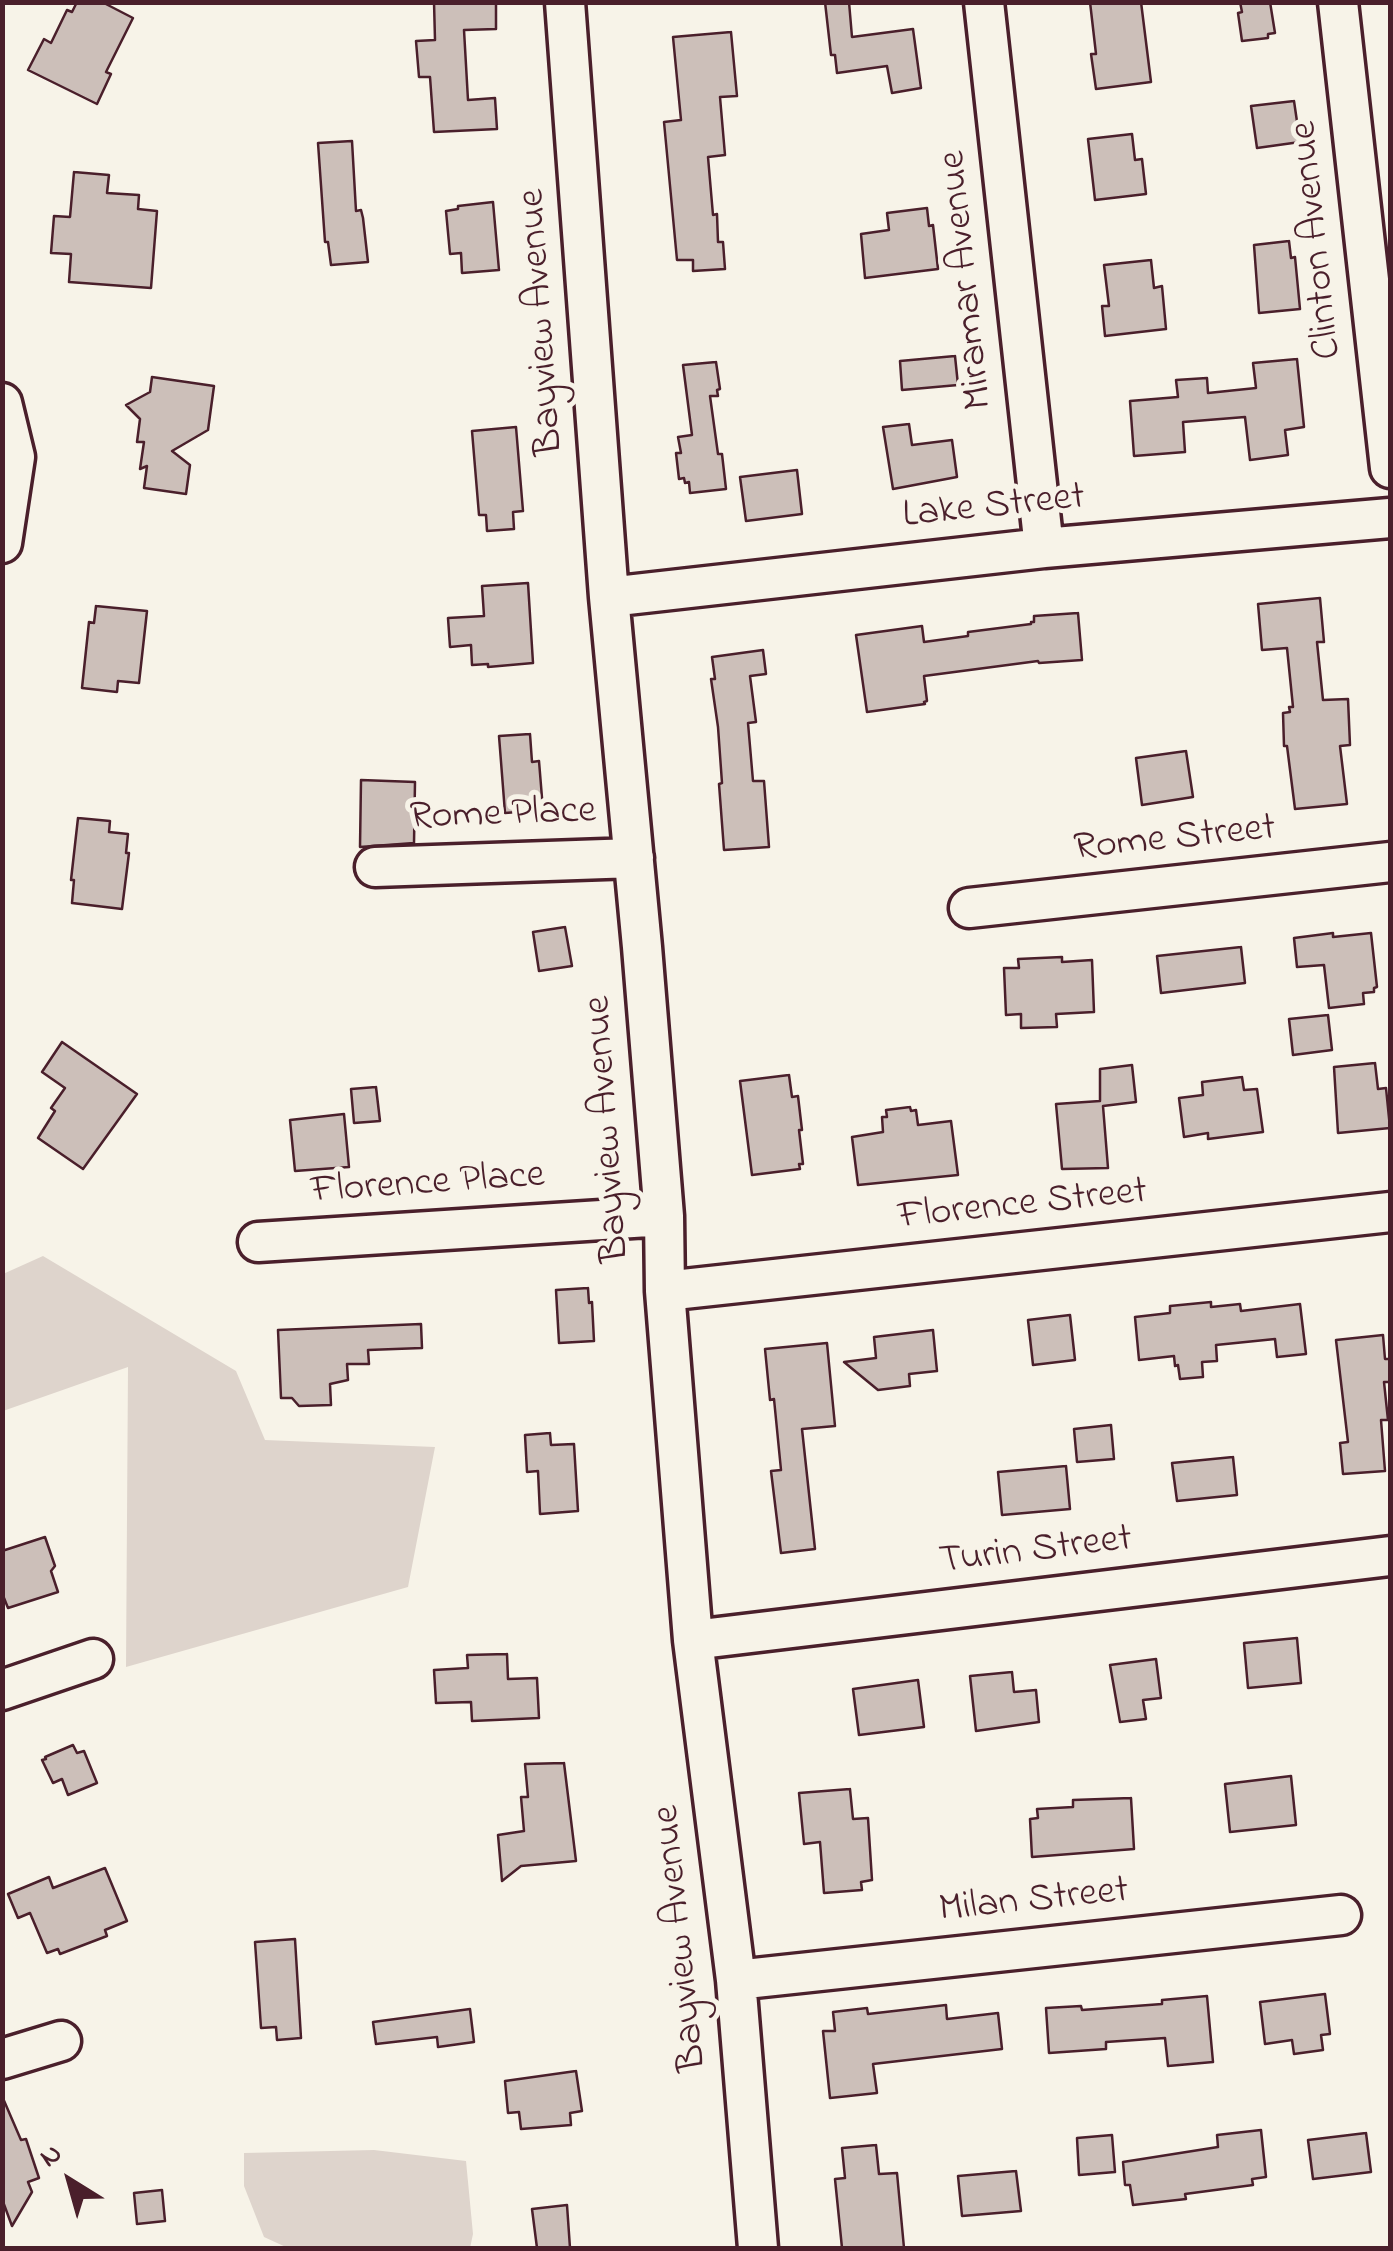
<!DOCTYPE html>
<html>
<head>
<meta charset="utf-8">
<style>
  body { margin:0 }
  #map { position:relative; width:1393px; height:2251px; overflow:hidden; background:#f7f3e8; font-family:"Indie Flower",sans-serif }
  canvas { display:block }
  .frame { position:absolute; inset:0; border:5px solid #4a1f2b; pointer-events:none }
  .north { position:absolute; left:20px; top:2131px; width:100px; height:100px; -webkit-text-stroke:8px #f7f3e8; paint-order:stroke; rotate:323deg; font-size:28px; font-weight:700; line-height:40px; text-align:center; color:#4a1f2b }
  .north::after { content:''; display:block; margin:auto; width:35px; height:45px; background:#4a1f2b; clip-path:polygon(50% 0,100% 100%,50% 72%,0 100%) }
</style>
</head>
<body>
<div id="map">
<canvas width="1393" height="2251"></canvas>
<div class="frame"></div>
<div class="north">N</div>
</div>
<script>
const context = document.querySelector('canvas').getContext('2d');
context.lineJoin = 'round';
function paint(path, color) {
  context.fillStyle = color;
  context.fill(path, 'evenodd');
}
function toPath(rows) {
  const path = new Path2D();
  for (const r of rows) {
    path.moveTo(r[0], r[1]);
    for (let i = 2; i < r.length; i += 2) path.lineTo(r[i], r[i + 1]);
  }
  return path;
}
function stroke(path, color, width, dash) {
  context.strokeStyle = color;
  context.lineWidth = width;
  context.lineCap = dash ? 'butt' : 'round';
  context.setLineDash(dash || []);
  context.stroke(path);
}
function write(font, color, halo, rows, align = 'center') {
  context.font = font + ' "Indie Flower",sans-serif';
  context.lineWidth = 10;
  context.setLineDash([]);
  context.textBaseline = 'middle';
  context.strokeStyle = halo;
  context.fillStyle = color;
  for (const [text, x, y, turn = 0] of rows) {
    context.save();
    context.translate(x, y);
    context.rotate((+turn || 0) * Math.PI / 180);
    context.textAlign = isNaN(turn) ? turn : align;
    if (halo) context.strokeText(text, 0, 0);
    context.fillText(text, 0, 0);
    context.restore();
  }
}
paint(toPath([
  [43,1256,236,1371,265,1440,435,1447,408,1587,126,1667,128,1367,3,1411,3,1274],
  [374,2150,466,2161,473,2234,470,2248,288,2248,264,2237,244,2186,244,2153]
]), '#ded4cc');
const building = toPath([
  [77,2,102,2,133,18,106,72,111,74,97,104,28,70,44,39,51,43,67,10,72,12,77,2],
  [434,2,496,2,496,29,464,30,468,100,495,98,497,129,434,132,430,77,419,77,416,41,435,40,434,2],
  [825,2,849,2,852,37,913,29,921,88,892,93,887,66,837,73,835,55,831,55,825,2],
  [1090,2,1141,2,1151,82,1096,89,1091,54,1096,54,1090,2],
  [1240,2,1270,2,1275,33,1268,34,1268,38,1242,41,1238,13,1242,12,1240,2],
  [731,32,737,96,720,97,725,155,708,157,713,215,717,214,718,242,723,242,725,269,693,271,693,260,677,260,664,122,681,120,673,37,731,32],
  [1294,101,1300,142,1257,148,1251,106,1294,101],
  [1132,134,1135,160,1142,159,1146,194,1095,200,1088,139,1132,134],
  [352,141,356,211,361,210,363,218,368,262,331,265,328,242,325,242,318,143,352,141],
  [74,172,109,175,107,193,139,195,138,209,157,211,151,288,69,282,71,254,51,253,54,216,70,217,74,172],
  [493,202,499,270,462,273,461,253,450,254,446,211,458,209,458,206,493,202],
  [927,208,929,226,933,225,938,269,865,278,861,234,889,230,887,213,927,208],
  [1289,241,1291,258,1295,257,1300,309,1259,313,1254,245,1289,241],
  [1151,260,1154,288,1162,286,1166,329,1105,336,1102,306,1109,306,1104,265,1151,260],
  [955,356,958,385,902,390,900,361,955,356],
  [1297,359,1304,427,1285,430,1288,455,1250,460,1245,417,1183,422,1185,452,1134,456,1130,401,1178,397,1176,380,1207,378,1208,393,1256,388,1253,363,1297,359],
  [716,362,720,389,717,390,718,396,710,396,718,454,722,454,726,489,690,493,689,482,685,483,684,478,679,479,676,453,681,453,678,437,692,435,683,365,716,362],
  [152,377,214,386,208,430,172,451,190,465,186,494,144,488,147,466,140,469,144,442,137,442,140,419,126,405,150,392,152,377],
  [909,424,912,445,952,440,957,477,893,489,883,427,909,424],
  [516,427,523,511,513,512,514,529,487,531,486,515,479,515,472,431,516,427],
  [797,470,802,514,746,521,740,477,797,470],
  [528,583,533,663,488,667,488,664,472,665,471,645,450,647,448,618,484,616,482,586,528,583],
  [1320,598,1324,642,1317,642,1323,700,1348,699,1350,745,1340,746,1347,804,1295,809,1287,746,1284,746,1283,713,1290,712,1289,707,1293,707,1287,648,1262,650,1258,604,1320,598],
  [96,606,147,611,139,683,118,681,117,692,82,688,89,622,94,623,96,606],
  [1078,613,1082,660,1039,663,1038,661,924,676,927,701,924,702,925,704,867,712,856,635,922,626,924,642,968,636,968,632,1031,624,1031,622,1034,622,1034,616,1078,613],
  [763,650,766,674,750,676,756,722,748,723,753,781,764,781,769,847,724,850,719,784,722,783,718,727,711,679,715,679,712,657,763,650],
  [530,734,532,762,539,761,543,810,505,813,499,736,530,734],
  [1186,751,1193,797,1142,805,1136,758,1186,751],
  [361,780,415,782,414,843,360,847,361,780],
  [78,818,110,821,109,832,128,834,126,853,129,853,122,909,72,903,74,880,71,880,78,818],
  [565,927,572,966,539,971,533,932,565,927],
  [1333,933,1333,937,1371,933,1377,987,1374,988,1374,992,1363,993,1364,1004,1329,1008,1324,965,1297,967,1294,938,1333,933],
  [1241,947,1245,983,1161,993,1157,956,1241,947],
  [1062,957,1062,962,1092,960,1094,1012,1056,1014,1057,1027,1021,1028,1021,1014,1006,1015,1004,968,1019,968,1018,959,1062,957],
  [1328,1015,1332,1050,1293,1055,1289,1019,1328,1015],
  [62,1042,137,1094,83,1169,38,1138,55,1111,51,1108,65,1088,42,1072,62,1042],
  [1375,1063,1378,1089,1386,1088,1390,1128,1338,1133,1334,1067,1375,1063],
  [1132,1065,1136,1102,1103,1106,1108,1168,1062,1169,1056,1104,1100,1101,1100,1069,1132,1065],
  [789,1075,792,1097,798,1096,802,1130,799,1130,803,1164,799,1164,800,1169,752,1175,740,1081,789,1075],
  [1242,1077,1244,1090,1257,1089,1263,1132,1208,1139,1208,1133,1184,1137,1179,1098,1203,1095,1202,1082,1242,1077],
  [376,1087,380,1121,354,1123,351,1089,376,1087],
  [910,1107,911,1111,916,1110,918,1125,951,1121,958,1175,858,1185,852,1137,883,1132,882,1117,887,1117,886,1110,910,1107],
  [344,1114,349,1167,295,1171,290,1120,344,1114],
  [588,1288,589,1303,592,1302,594,1341,559,1343,556,1290,588,1288],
  [1211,1302,1211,1307,1240,1304,1241,1311,1300,1304,1306,1354,1277,1357,1275,1339,1216,1345,1217,1361,1202,1362,1203,1377,1180,1379,1178,1365,1175,1366,1174,1356,1139,1360,1135,1317,1170,1313,1170,1306,1211,1302],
  [1070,1315,1075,1360,1033,1365,1028,1320,1070,1315],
  [421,1324,422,1348,368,1350,369,1364,347,1364,348,1380,330,1384,331,1405,299,1406,292,1398,281,1398,278,1330,421,1324],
  [933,1330,937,1371,909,1374,910,1386,878,1390,844,1362,876,1358,874,1337,933,1330],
  [1383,1335,1385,1359,1390,1359,1390,1382,1384,1382,1388,1420,1381,1420,1385,1471,1343,1474,1340,1443,1348,1442,1336,1340,1383,1335],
  [827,1343,835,1426,802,1429,815,1549,781,1553,771,1471,781,1470,774,1399,770,1400,765,1349,827,1343],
  [1111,1425,1114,1459,1077,1462,1074,1429,1111,1425],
  [550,1433,551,1445,574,1444,578,1511,540,1514,538,1471,527,1472,525,1435,550,1433],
  [1233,1457,1237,1495,1177,1501,1172,1463,1233,1457],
  [1066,1466,1070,1509,1002,1515,998,1472,1066,1466],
  [45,1537,55,1566,51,1571,58,1592,8,1608,2,1593,2,1551,45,1537],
  [1297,1638,1301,1683,1248,1688,1244,1643,1297,1638],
  [507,1654,508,1679,537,1678,539,1718,472,1721,471,1702,436,1703,434,1670,468,1668,467,1655,507,1654],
  [1156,1659,1161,1698,1143,1700,1146,1719,1120,1722,1110,1665,1156,1659],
  [1012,1672,1014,1692,1036,1690,1039,1722,976,1731,970,1676,1012,1672],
  [918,1680,924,1727,859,1735,853,1689,918,1680],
  [73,1745,77,1753,84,1751,97,1783,68,1795,62,1779,53,1783,42,1760,46,1759,45,1757,73,1745],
  [564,1763,576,1861,521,1866,502,1881,498,1835,524,1831,521,1797,528,1797,525,1764,564,1763],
  [1291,1776,1296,1825,1230,1832,1225,1784,1291,1776],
  [850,1789,853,1819,868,1818,872,1880,861,1882,862,1890,824,1893,820,1842,804,1844,799,1793,850,1789],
  [1131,1798,1134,1849,1032,1857,1030,1819,1038,1818,1037,1809,1073,1807,1073,1800,1131,1798],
  [105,1868,127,1921,105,1930,107,1936,60,1954,58,1949,47,1953,30,1913,18,1918,8,1894,49,1877,53,1888,105,1868],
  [295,1939,301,2038,277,2040,276,2027,261,2028,255,1942,295,1939],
  [1325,1994,1330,2034,1321,2035,1323,2050,1294,2054,1292,2040,1265,2044,1260,2002,1325,1994],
  [1207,1996,1213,2062,1168,2066,1165,2038,1106,2042,1106,2049,1049,2053,1046,2008,1081,2006,1082,2010,1162,2004,1162,2000,1207,1996],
  [946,2005,947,2019,998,2013,1002,2049,873,2064,877,2093,830,2098,823,2031,835,2031,833,2012,867,2008,868,2014,946,2005],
  [470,2009,474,2042,438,2047,437,2037,376,2044,373,2022,470,2009],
  [576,2071,582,2111,570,2113,571,2125,521,2129,519,2112,508,2113,505,2081,576,2071],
  [2,2096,21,2140,26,2139,39,2178,28,2182,32,2192,12,2226,2,2199,2,2096],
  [1261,2130,1266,2177,1252,2179,1253,2185,1185,2194,1186,2199,1133,2205,1130,2185,1125,2185,1123,2162,1218,2147,1217,2135,1261,2130],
  [1366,2133,1371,2172,1313,2179,1308,2140,1366,2133],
  [1112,2135,1115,2172,1079,2175,1077,2138,1112,2135],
  [876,2145,879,2174,897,2173,904,2248,842,2248,835,2179,845,2178,842,2148,876,2145],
  [1016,2171,1021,2211,962,2216,958,2176,1016,2171],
  [162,2190,165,2221,137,2224,134,2193,162,2190],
  [567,2205,570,2248,537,2248,532,2209,567,2205]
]);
paint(building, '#ccbfb9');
stroke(building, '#4a1f2b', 2.5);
const street = toPath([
  [565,2,609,597,642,947,664,1216,665,1291,693,1640,736,1980,758,2248],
  [984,2,1044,548],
  [1338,2,1390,468],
  [2,403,15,457,2,543],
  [609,597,1044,548,1390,518],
  [375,867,634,858],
  [969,908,1390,862],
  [258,1242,664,1216],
  [665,1291,1390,1212],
  [693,1640,1390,1556],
  [2,1690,93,1659],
  [736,1980,1341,1915],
  [2,2059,61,2041]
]);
stroke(street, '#4a1f2b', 45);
stroke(street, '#f7f3e8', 38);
write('40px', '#4a1f2b', '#f7f3e8', [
  ["Clinton Avenue",1319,240,-96],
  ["Miramar Avenue",969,280,-96],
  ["Bayview Avenue",544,322,-94],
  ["Lake Street",994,509,-6],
  ["Rome Place",503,817,-2],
  ["Rome Street",1175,841,-6],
  ["Bayview Avenue",610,1129,-94],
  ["Florence Place",428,1186,-4],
  ["Florence Street",1023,1207,-6],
  ["Turin Street",1036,1553,-7],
  ["Milan Street",1034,1903,-6],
  ["Bayview Avenue",683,1938,-96]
]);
</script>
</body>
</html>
